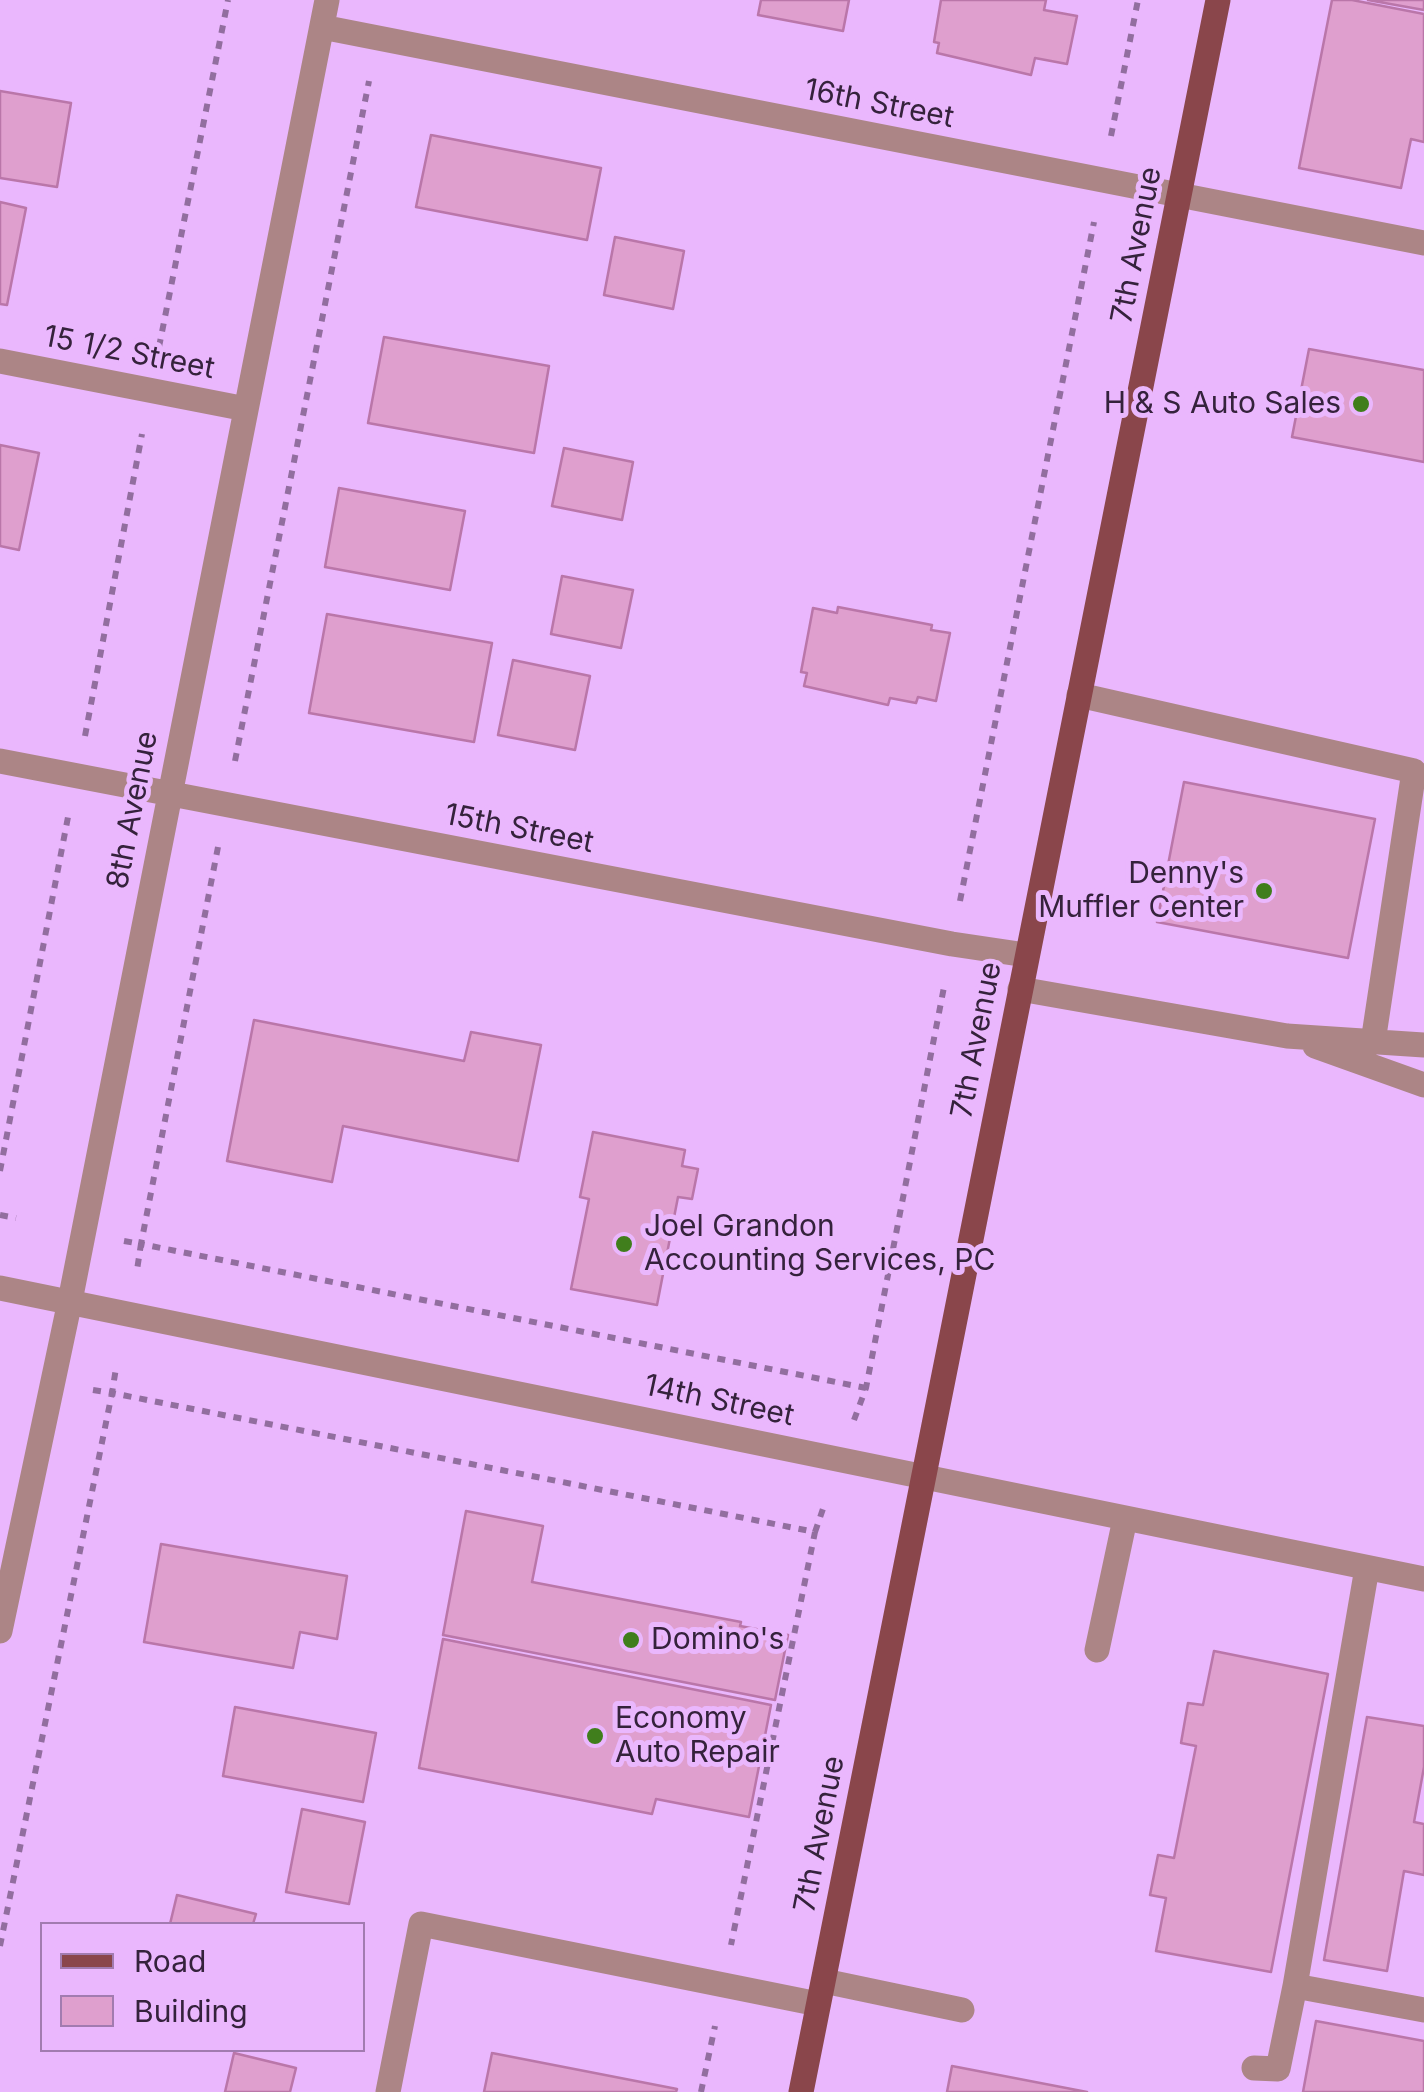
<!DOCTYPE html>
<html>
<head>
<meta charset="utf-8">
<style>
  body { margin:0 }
  #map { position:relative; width:1424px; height:2092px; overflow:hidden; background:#eab7fd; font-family:Inter,sans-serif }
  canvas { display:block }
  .legend { position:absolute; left:40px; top:1922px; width:325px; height:130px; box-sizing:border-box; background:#eab7fd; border:2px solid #a27bb0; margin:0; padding:12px 18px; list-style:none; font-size:30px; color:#35223c }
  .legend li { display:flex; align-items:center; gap:20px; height:50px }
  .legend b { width:50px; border:2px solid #a27bb0 }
</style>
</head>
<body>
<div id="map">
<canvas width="1424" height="2092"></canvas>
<ul class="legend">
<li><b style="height:12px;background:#8a464b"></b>Road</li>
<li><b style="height:28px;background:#df9fce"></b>Building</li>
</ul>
</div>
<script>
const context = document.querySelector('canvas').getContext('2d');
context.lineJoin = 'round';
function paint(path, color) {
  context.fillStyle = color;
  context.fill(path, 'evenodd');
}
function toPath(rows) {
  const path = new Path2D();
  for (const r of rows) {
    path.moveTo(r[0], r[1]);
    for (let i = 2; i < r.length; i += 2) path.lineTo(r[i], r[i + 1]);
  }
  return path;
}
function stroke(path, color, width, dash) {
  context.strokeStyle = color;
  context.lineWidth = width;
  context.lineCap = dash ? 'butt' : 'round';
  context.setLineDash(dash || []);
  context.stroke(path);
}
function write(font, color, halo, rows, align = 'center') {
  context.font = font + ' Inter,sans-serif';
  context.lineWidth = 10;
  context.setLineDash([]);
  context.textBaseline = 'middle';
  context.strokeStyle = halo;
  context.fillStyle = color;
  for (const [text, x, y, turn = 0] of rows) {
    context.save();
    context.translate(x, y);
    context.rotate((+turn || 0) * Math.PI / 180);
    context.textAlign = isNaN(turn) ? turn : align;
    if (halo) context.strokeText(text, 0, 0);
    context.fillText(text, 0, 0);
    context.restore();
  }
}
const building = toPath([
  [761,0,849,0,843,31,758,15,761,0],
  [941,0,1046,0,1044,10,1077,16,1067,64,1035,58,1031,75,937,53,939,43,934,42,941,0],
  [1332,0,1352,0,1424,14,1424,142,1411,139,1401,188,1299,168,1332,0],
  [1368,0,1424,0,1424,10,1368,0],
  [0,91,71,103,57,187,0,178,0,91],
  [431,135,601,168,587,240,416,207,431,135],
  [0,202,26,208,7,305,0,304,0,202],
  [615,237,684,251,673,309,604,295,615,237],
  [384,337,549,366,534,453,368,423,384,337],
  [1309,349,1424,370,1424,462,1292,437,1309,349],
  [0,445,39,453,19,550,0,546,0,445],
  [564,448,633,462,622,520,552,506,564,448],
  [339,488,465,511,450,590,325,567,339,488],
  [562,576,633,590,621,648,551,634,562,576],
  [838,607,932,625,931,630,950,633,936,701,918,697,916,703,890,698,888,705,804,686,807,673,801,672,813,608,837,613,838,607],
  [327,614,492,643,474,742,309,713,327,614],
  [513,660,590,676,575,750,498,735,513,660],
  [1184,782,1375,819,1348,958,1157,922,1184,782],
  [254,1020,464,1061,471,1032,541,1045,518,1161,343,1126,332,1182,227,1161,254,1020],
  [593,1132,685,1150,682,1166,698,1169,692,1199,678,1197,657,1305,571,1289,589,1199,580,1197,593,1132],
  [466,1511,543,1526,532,1582,741,1622,740,1626,788,1635,775,1700,443,1635,466,1511],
  [161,1544,347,1576,337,1639,300,1632,293,1668,144,1642,161,1544],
  [443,1639,771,1705,749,1817,656,1799,652,1814,419,1768,443,1639],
  [1214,1651,1328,1674,1271,1972,1156,1951,1166,1898,1150,1895,1158,1855,1174,1858,1196,1746,1181,1743,1188,1703,1203,1705,1214,1651],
  [235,1707,376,1733,363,1802,223,1776,235,1707],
  [1367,1717,1424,1726,1424,1767,1414,1822,1424,1824,1424,1875,1404,1871,1387,1971,1324,1960,1367,1717],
  [302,1809,365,1822,349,1904,286,1892,302,1809],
  [177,1895,256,1914,253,1924,170,1924,177,1895],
  [1316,2021,1424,2041,1424,2092,1303,2092,1316,2021],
  [234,2053,296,2068,290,2092,225,2092,234,2053],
  [492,2053,677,2089,676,2092,484,2092,492,2053],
  [952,2066,1087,2092,947,2092,952,2066]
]);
paint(building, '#df9fce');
stroke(building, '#ba76a9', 2.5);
stroke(toPath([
  [1111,136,1138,0],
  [159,347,228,0],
  [85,736,142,434],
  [235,761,369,81],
  [218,847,141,1244,866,1388],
  [960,901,1094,222],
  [0,1171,68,817],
  [0,1215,16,1218],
  [124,1241,141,1244,137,1270],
  [93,1390,112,1393,116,1368],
  [854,1420,866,1388,944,987],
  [815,1532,825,1503],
  [0,1946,112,1393,815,1532,731,1945],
  [701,2092,715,2026]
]), '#926e9f', 6, [8, 8]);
stroke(toPath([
  [322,27,1424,243],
  [0,361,246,409],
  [1079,695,1414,771,1373,1042],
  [0,761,952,944,1026,955],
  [1020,989,1287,1036,1424,1045],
  [1315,1046,1424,1085],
  [0,1288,1424,1579],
  [0,1631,70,1301,327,0],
  [1097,1650,1125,1519],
  [824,1981,962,2010],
  [1295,1986,1367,1568],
  [1254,2068,1278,2069,1295,1986,1424,2010],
  [388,2092,421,1924,818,2004]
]), '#ac8586', 25);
stroke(toPath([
  [801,2092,1218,0]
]), '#8a464b', 25);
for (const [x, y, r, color] of [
  [1361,404,10,"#407e1c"],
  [1264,891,10,"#407e1c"],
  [624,1244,10,"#407e1c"],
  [631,1640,10,"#407e1c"],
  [595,1736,10,"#407e1c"]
]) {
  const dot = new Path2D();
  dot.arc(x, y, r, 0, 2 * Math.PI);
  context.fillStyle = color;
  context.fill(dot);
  stroke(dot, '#eab7fd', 4);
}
write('30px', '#35223c', '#eab7fd', [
  ["16th Street",879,104,11],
  ["7th Avenue",1137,245,-79],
  ["15 1/2 Street",129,353,11],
  ["8th Avenue",133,810,-79],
  ["15th Street",519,829,11],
  ["7th Avenue",977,1040,-79],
  ["14th Street",719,1401,12],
  ["7th Avenue",820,1834,-79]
]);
write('30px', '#35223c', '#eab7fd', [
  ["H & S Auto Sales",1341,404,"right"],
  ["Denny's",1244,874,"right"],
  ["Muffler Center",1244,908,"right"],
  ["Joel Grandon",644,1227],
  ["Accounting Services, PC",644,1261],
  ["Domino's",651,1640],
  ["Economy",615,1719],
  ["Auto Repair",615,1753]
], 'left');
</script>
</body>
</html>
